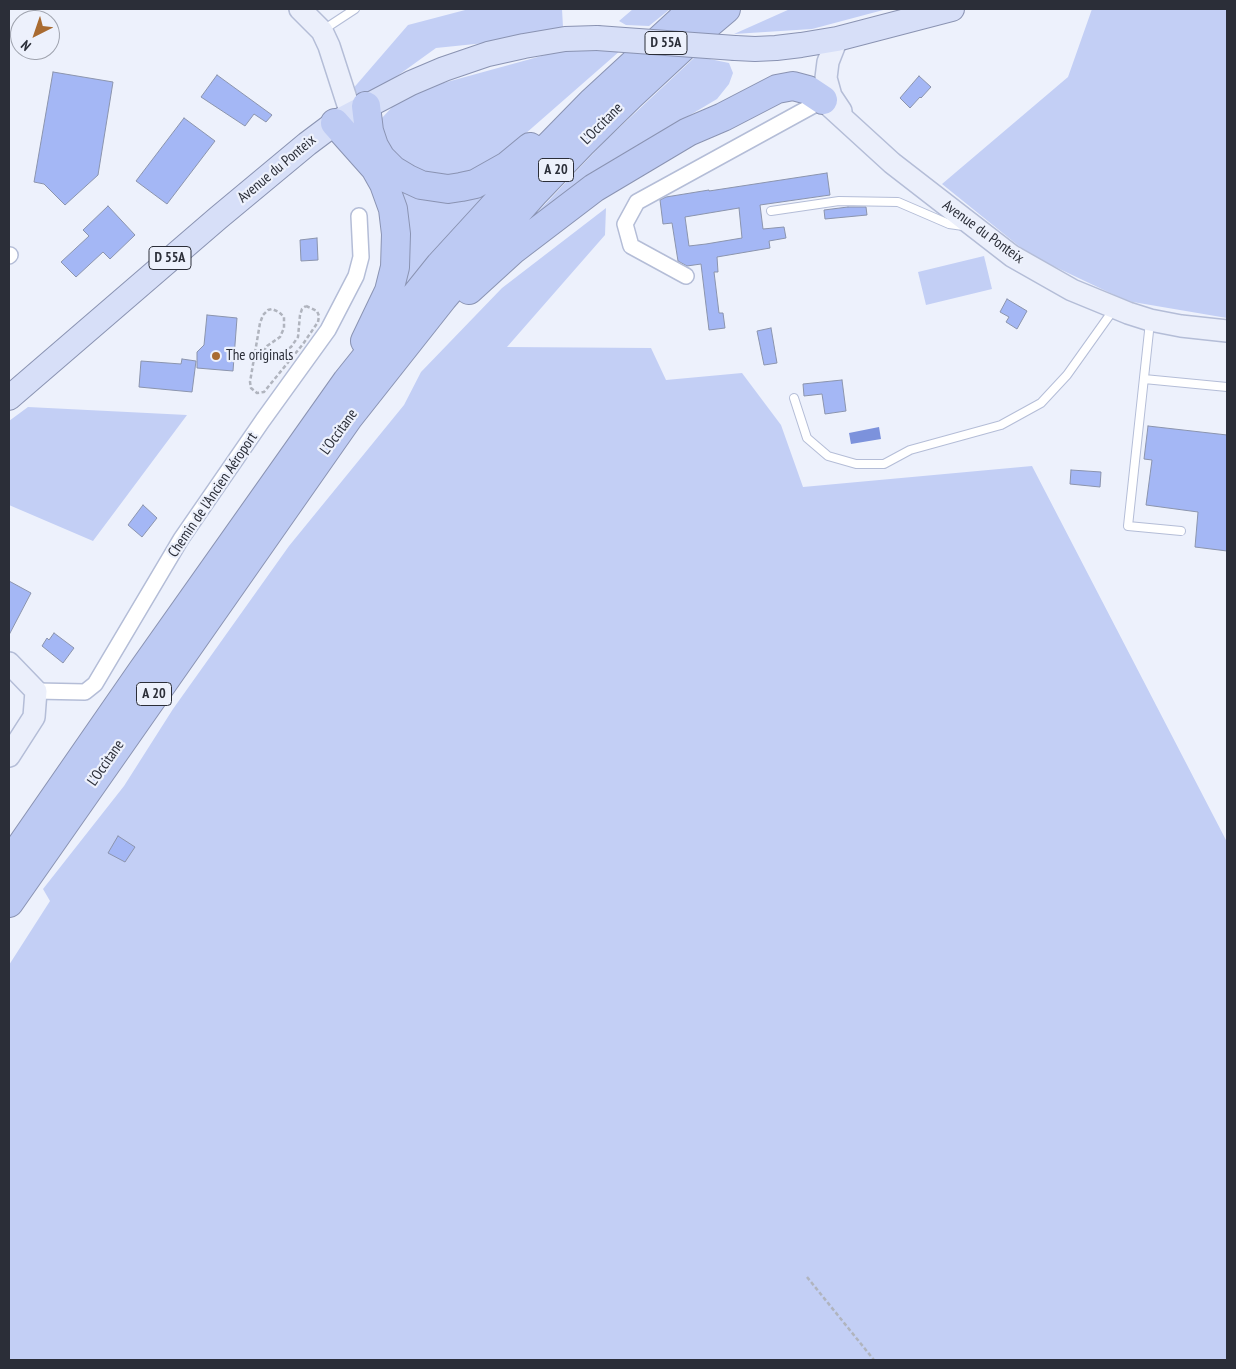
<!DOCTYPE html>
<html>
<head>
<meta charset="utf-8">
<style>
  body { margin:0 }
  #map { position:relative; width:1236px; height:1369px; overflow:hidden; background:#edf1fc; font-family:"PT Sans Narrow",sans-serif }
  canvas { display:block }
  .frame { position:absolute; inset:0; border:10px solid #2b2e38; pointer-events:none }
  .north { position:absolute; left:10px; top:10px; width:50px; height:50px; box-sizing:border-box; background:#edf1fc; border:1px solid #9fa3ae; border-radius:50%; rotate:221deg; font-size:14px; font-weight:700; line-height:20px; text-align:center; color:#2b2e38 }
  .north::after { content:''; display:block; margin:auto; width:18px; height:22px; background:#a96b31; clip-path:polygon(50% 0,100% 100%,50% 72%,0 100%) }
</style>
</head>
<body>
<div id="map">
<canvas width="1236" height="1369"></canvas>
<div class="frame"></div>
<div class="north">N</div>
</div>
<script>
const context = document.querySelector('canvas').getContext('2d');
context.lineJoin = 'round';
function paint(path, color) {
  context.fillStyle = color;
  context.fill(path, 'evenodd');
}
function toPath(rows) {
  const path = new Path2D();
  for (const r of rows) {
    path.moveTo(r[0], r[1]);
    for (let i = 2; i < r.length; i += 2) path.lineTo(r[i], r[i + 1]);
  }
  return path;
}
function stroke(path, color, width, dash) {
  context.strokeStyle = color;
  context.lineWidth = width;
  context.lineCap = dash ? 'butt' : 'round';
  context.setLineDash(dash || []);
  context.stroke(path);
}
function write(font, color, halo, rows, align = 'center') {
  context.font = font + ' "PT Sans Narrow",sans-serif';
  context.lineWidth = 4.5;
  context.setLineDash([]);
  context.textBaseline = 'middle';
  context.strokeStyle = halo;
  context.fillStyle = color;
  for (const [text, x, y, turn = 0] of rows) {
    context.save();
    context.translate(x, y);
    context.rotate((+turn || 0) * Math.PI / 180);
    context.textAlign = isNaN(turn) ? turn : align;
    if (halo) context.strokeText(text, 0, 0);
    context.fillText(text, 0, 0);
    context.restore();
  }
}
paint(toPath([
  [469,9,562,9,563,27,504,41,436,48,361,102,351,91,408,25],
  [633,9,670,9,649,26,626,25,619,21],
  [790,9,887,9,812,29,734,34],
  [1092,9,1227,9,1227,318,1127,301,1030,255,942,184,1068,77],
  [567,49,621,50,485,169,442,183,384,155,380,120,395,104,436,85],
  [695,57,700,57,729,63,733,73,729,84,717,99,613,161,561,201,500,252,605,141],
  [384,173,503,177,386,312],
  [606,208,605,235,507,347,651,348,666,380,742,373,781,425,803,487,1032,466,1227,842,1227,1360,9,1360,9,965,50,901,43,889,124,786,173,709,289,546,404,405,421,372,502,288],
  [984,256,992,289,926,305,918,272],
  [28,407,187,415,93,541,9,505,9,421]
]), '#c3cff5');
paint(toPath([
  [879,427,881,439,851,444,849,433]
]), '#7c92dc');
const building = toPath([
  [53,72,113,82,98,175,65,205,44,184,34,182,53,72],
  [217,75,272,115,266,122,254,114,245,126,201,97,217,75],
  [919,76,931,87,921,98,920,97,910,108,900,98,919,76],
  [184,118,215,141,167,204,136,181,184,118],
  [827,173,830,195,760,205,763,229,784,227,786,238,769,241,770,248,717,257,718,272,714,272,719,313,723,313,725,328,709,330,701,264,687,266,678,261,672,223,663,224,660,200,666,197,709,190,709,191,827,173],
  [739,208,742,238,706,244,689,246,685,217,739,208],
  [108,206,135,235,110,259,103,252,76,277,61,262,89,236,83,230,108,206],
  [848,207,866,207,867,215,825,219,824,210,848,207],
  [317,238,318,260,301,261,300,240,317,238],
  [1007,299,1027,311,1017,329,1006,322,1009,317,1000,312,1007,299],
  [207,315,237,318,233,371,197,368,197,352,204,345,207,315],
  [771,328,777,363,764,365,757,331,771,328],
  [182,359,196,361,192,392,139,387,141,361,181,364,182,359],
  [842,380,846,411,825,414,822,394,804,396,803,384,842,380],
  [1148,426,1227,435,1227,551,1195,547,1198,512,1146,505,1152,460,1144,459,1148,426],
  [1071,470,1101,472,1100,487,1070,484,1071,470],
  [143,505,157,518,142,537,128,525,143,505],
  [9,581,31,593,9,635,9,581],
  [54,633,74,648,63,663,42,646,47,638,49,640,54,633],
  [118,836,135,847,125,862,108,853,118,836]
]);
paint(building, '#a4b7f5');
stroke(building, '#8b94ad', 1);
const lane = toPath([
  [323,30,355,9],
  [771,211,839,201,898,202,949,224,963,226],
  [1150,322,1128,526,1181,531],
  [1144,379,1227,387],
  [794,398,807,438,828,456,856,464,884,464,910,450,1001,425,1041,403,1067,375,1114,309]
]);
const street = toPath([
  [9,256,10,255],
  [686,276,631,246,625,224,637,202,823,100],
  [36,691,85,692,95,684,181,539,263,420,328,330,356,276,361,257,359,216]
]);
const secondary = toPath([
  [300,9,322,31,329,46,351,114],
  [837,39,828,62,826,78,831,96,841,111],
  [823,100,892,163,1012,256,1072,290,1128,313,1150,320,1181,326,1227,331],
  [9,663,36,691,34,717,9,756]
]);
const primary = toPath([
  [735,48,755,49,776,48,801,45,837,39,952,9],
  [9,398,218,218,307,144,335,123,411,83,444,69,488,54,524,46,565,39,597,38]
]);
const highway = toPath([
  [366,106,369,131,374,146,381,158,393,170,408,179,421,185,448,189,461,187,475,184,507,166,530,147],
  [335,123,375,168,384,184,393,209,396,234,395,267,389,291,365,341],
  [469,290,514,249,594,188,688,132,723,117,777,89,793,86,808,90,823,100],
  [9,863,142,671,347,381,371,351,440,265,547,148,592,102,693,9],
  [9,903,349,417,443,298,488,245,535,192,581,144,630,96,700,31,726,9]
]);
stroke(lane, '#b4bdd7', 10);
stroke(street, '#b4bdd7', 18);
stroke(secondary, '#b4bdd7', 24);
stroke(primary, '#8a93b2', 26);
stroke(highway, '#8a93b2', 30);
stroke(toPath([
  [306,306,317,311,319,316,318,322,303,344,264,392,257,393,251,388,250,382,260,323,263,315,268,310,272,309,279,312,284,317,284,328,280,337,267,346,264,351,267,355,270,356,277,355,291,347,298,337,300,315,302,309,306,306],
  [807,1277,874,1360]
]), '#b0b4be', 2.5, [4, 2.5]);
stroke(lane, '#fff', 8);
stroke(street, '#fff', 15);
stroke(secondary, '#ebeffb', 21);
stroke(primary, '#d7dff8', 24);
stroke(highway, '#bdcaf3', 28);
const primaryBridge = toPath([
  [597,38,735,48]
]);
stroke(primaryBridge, '#8a93b2', 26, []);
stroke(primaryBridge, '#d7dff8', 24);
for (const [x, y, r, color] of [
  [216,356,5,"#a96b31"]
]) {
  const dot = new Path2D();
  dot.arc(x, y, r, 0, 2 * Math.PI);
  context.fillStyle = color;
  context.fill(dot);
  stroke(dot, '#edf1fc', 2);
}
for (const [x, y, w] of [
  [666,43,42],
  [556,170,35],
  [170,258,42],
  [154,694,35]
]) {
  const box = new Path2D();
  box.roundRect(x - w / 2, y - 11.5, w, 23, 4);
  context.fillStyle = '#edf1fc';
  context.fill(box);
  stroke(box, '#2b2e38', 1);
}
write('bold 14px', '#2b2e38', null, [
  ["D 55A",666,43],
  ["A 20",556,170],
  ["D 55A",170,258],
  ["A 20",154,694]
]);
write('15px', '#2b2e38', '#edf1fc', [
  ["L'Occitane",602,124,-45],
  ["Avenue du Ponteix",277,169,-40],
  ["Avenue du Ponteix",983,232,36],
  ["L'Occitane",339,432,-54],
  ["Chemin de l'Ancien Aéroport",213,495,-56],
  ["L'Occitane",106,763,-55]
]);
write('15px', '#2b2e38', '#edf1fc', [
  ["The originals",226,356]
], 'left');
</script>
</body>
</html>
